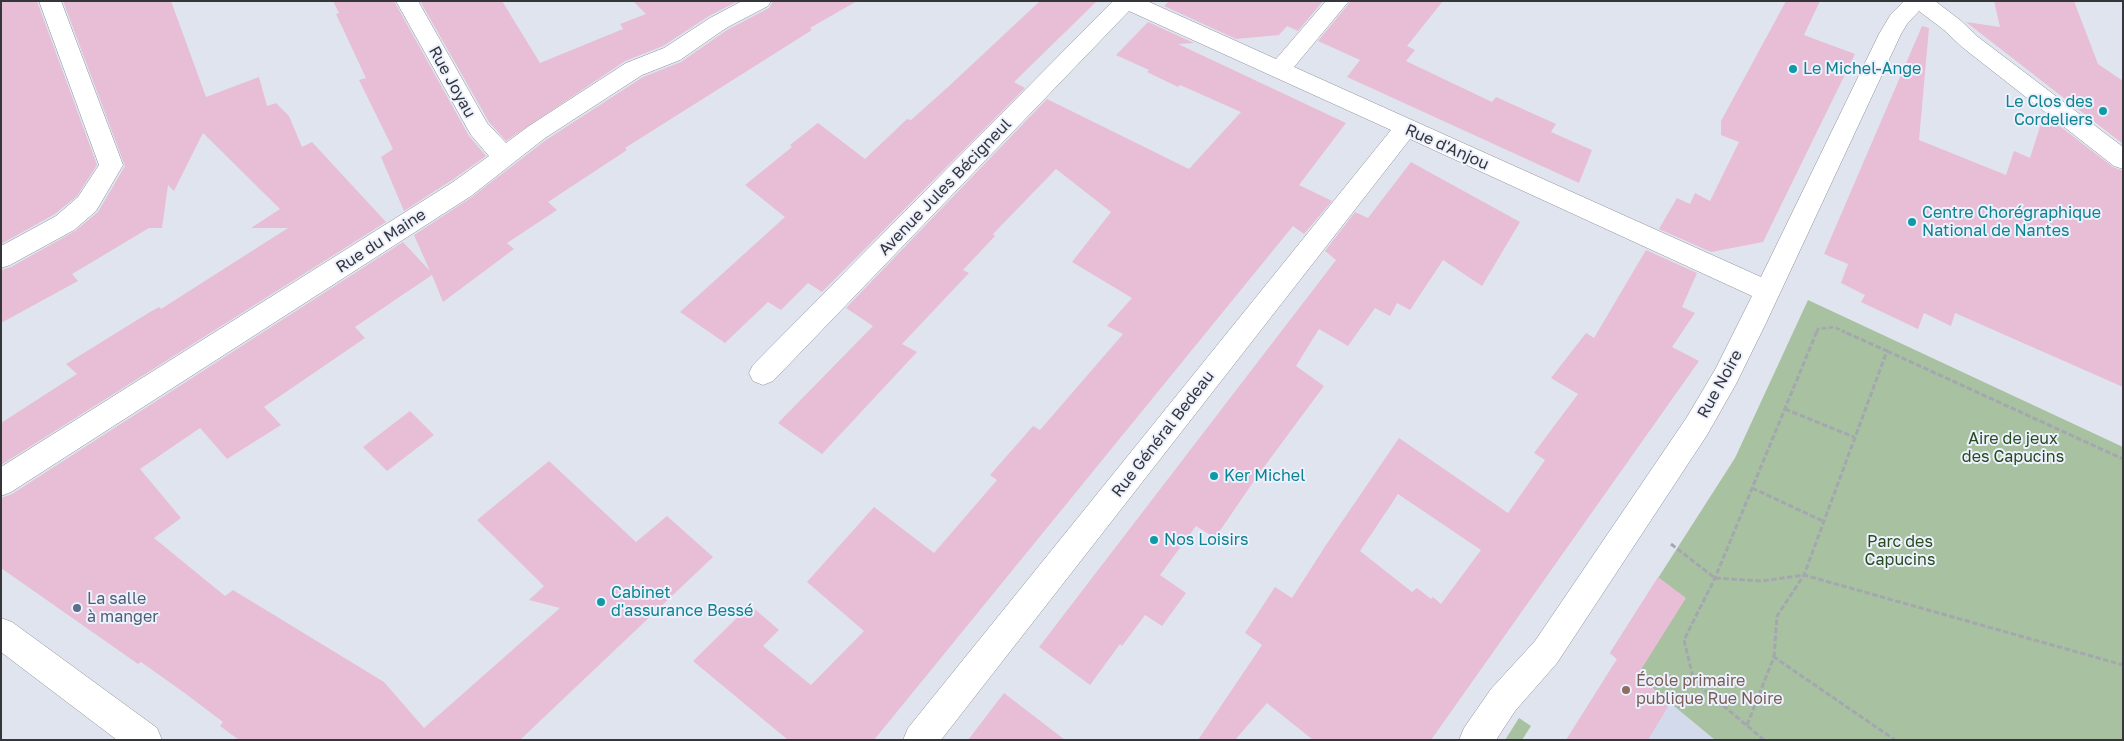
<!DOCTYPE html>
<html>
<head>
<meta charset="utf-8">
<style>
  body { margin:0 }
  #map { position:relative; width:2124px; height:741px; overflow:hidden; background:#e0e4ef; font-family:"Golos Text",sans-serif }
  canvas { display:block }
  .frame { position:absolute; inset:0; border:2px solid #34363a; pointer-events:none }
</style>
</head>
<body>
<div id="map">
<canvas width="2124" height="741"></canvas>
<div class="frame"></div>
</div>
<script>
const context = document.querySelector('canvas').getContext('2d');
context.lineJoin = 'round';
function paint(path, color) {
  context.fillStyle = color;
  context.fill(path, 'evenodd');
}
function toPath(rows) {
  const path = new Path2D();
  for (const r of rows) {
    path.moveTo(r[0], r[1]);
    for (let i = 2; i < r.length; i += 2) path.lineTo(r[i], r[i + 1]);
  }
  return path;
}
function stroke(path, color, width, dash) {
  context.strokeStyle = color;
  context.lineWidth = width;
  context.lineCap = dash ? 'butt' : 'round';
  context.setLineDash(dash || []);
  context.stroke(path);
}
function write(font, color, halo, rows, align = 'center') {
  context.font = font + ' "Golos Text",sans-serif';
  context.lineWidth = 4;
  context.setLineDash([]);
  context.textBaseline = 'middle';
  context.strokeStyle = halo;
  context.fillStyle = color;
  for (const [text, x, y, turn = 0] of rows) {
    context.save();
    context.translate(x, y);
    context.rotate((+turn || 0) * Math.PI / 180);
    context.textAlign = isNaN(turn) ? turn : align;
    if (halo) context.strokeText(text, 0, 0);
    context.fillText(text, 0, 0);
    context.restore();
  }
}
paint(toPath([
  [1617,659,1715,740,1566,740]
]), '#d3daec');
paint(toPath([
  [1808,300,2123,447,2123,740,1715,740,1610,653,1735,458],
  [1519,718,1531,726,1522,740,1505,740]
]), '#a8c1a1');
paint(toPath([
  [1,1,37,1,97,165,77,196,55,214,1,244],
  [63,1,171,1,206,97,259,77,267,106,276,103,289,116,302,147,312,142,386,222,1,465,1,423,77,374,66,364,150,312,159,307,161,309,288,228,251,228,280,209,203,133,174,191,168,185,162,228,149,228,72,274,78,281,1,323,1,270,11,267,75,231,98,212,125,166],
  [333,1,394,1,469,136,486,156,452,180,404,211,381,157,393,149,359,80,366,78,336,14,339,13],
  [420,1,502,1,540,63,623,29,620,24,646,14,633,1,738,1,709,16,663,46,625,61,506,141,489,122],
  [773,1,857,1,810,28,812,30,625,148,627,150,548,202,557,210,507,243,514,249,443,302,432,275,355,327,365,338,264,407,281,425,227,459,200,428,140,469,181,518,154,538,225,596,233,590,384,682,424,728,560,608,529,600,544,586,477,520,549,461,636,542,667,516,713,557,520,740,239,740,220,726,223,722,186,694,141,662,138,664,1,568,1,498,12,494,403,242,430,271,414,235,472,197,546,140,643,77,681,62,727,30,769,8],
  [1040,1,1097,1,1014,82,1025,88,822,292,808,283,781,310,768,302,725,343,680,312,785,217,745,185,792,147,790,145,818,123,865,159,907,119,911,120,948,87],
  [1169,1,1323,1,1298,31,1287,26,1279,35,1236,39,1164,6],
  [1351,1,1443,1,1407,46,1415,50,1406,61,1492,102,1496,97,1556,124,1551,132,1592,150,1579,183,1347,77,1360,60,1318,41],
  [1786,1,1820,1,1804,35,1855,54,1763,242,1711,252,1659,229,1677,198,1690,204,1695,193,1710,201,1739,142,1721,135,1721,121],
  [1994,1,2074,1,2098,64,2123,81,2123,144,1966,22,2000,27],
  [1148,22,1194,43,1178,44,1346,123,1299,185,1332,201,1304,234,1293,226,874,740,788,740,693,661,750,605,779,630,763,646,811,685,864,631,807,582,874,507,934,553,997,480,990,475,1033,426,1040,430,1123,334,1107,326,1132,298,1072,262,1111,212,1056,169,993,234,995,236,963,270,969,273,902,344,917,352,822,454,778,423,873,326,846,308,1047,99,1189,169,1241,112,1180,85,1178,87,1147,72,1149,70,1116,55],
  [1922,26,1929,28,1919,140,2006,175,2014,151,2030,158,2044,114,2113,167,2123,171,2123,387,1955,313,1951,326,1924,313,1918,329,1861,302,1865,295,1841,283,1848,264,1824,254],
  [1411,162,1520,222,1482,286,1443,260,1410,310,1397,303,1390,316,1375,308,1348,346,1319,329,1296,366,1324,386,1258,475,1215,538,1196,526,1160,575,1186,593,1162,626,1145,615,1122,646,1120,644,1090,685,1039,647,1336,260,1325,251,1355,212,1368,218],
  [1646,250,1697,273,1682,307,1695,313,1672,347,1699,361,1431,740,1313,740,1267,703,1235,740,1198,740,1262,645,1245,633,1275,587,1292,598,1326,545,1399,438,1508,513,1545,460,1534,453,1578,394,1551,378,1586,333,1594,338],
  [1398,494,1481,550,1441,604,1433,597,1431,599,1417,588,1412,592,1360,551],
  [410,411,434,435,387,471,363,447],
  [1658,577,1686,598,1637,676,1670,703,1648,740,1566,740,1617,659,1627,668,1610,653],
  [1004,693,1065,740,968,740]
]), '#e7bed5');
const street = toPath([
  [39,1,61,1,123,165,96,211,74,230,10,265,1,268,1,246,56,216,78,197,99,165,39,1],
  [396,1,418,1,487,123,506,143,529,126,626,63,664,48,710,18,742,1,771,1,768,6,726,28,680,60,642,75,545,138,471,196,11,492,1,496,1,467,453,182,489,156,471,135,396,1],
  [1113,1,1147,1,1276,59,1326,1,1349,1,1294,67,1761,277,1879,34,1891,14,1904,1,1935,1,1960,20,1978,37,2123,147,2123,169,2114,166,1962,47,1944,30,1919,11,1907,24,1901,34,1766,323,1736,384,1707,435,1557,663,1515,711,1496,740,1459,740,1464,728,1491,689,1535,641,1687,417,1716,368,1752,296,1410,139,941,740,903,740,908,728,1391,130,1129,11,773,381,763,385,753,381,749,373,753,365,1113,1],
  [1,618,12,622,157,728,162,740,117,740,1,652,1,618]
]);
stroke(street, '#8c909a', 1);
stroke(toPath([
  [1817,332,1818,329,1834,327,1845,332]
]), '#a4a7af', 2.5, [4.5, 2.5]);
stroke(toPath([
  [1887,351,2123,459],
  [1785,409,1854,437],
  [1752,488,1825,522],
  [1671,544,1715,578,1762,581,1804,575,2123,665],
  [1774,657,1777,616,1804,575,1887,351,1842,331],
  [1747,725,1774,657,1895,740],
  [1764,740,1694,681,1684,640,1715,578,1817,331]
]), '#a4a7af', 3, [5.5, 2.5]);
paint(street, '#fff');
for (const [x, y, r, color] of [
  [1793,69,5,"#0f9aa8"],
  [2103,111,5,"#0f9aa8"],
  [1912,222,5,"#0f9aa8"],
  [1214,476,5,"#0f9aa8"],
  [1154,540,5,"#0f9aa8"],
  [601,602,5,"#0f9aa8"],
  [77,608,5,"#5c6f8a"],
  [1626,690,5,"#8d6e63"]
]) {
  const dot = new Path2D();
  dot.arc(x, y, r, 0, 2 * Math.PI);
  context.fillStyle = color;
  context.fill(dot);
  stroke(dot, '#edf1fd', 2);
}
write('16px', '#0d838f', '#edf1fd', [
  ["Le Michel-Ange",1803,69],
  ["Le Clos des",2093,102,"right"],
  ["Cordeliers",2093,120,"right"],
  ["Centre Chorégraphique",1922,213],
  ["National de Nantes",1922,231],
  ["Ker Michel",1224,476],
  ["Nos Loisirs",1164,540],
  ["Cabinet",611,593],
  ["d'assurance Bessé",611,611]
], 'left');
write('16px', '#34363a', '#edf1fd', [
  ["Rue Joyau",452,82,61],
  ["Rue d'Anjou",1447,147,24],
  ["Avenue Jules Bécigneul",945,187,-46],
  ["Rue du Maine",381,241,-33],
  ["Rue Noire",1720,384,-61],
  ["Rue Général Bedeau",1163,434,-52]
]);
write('16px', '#264b1c', '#edf1fd', [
  ["Aire de jeux",2013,439],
  ["des Capucins",2013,457],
  ["Parc des",1900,542],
  ["Capucins",1900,560]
]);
write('16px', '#4e5e75', '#edf1fd', [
  ["La salle",87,599],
  ["à manger",87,617]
], 'left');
write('16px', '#785e54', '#edf1fd', [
  ["École primaire",1636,681],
  ["publique Rue Noire",1636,699]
], 'left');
</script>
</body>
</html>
